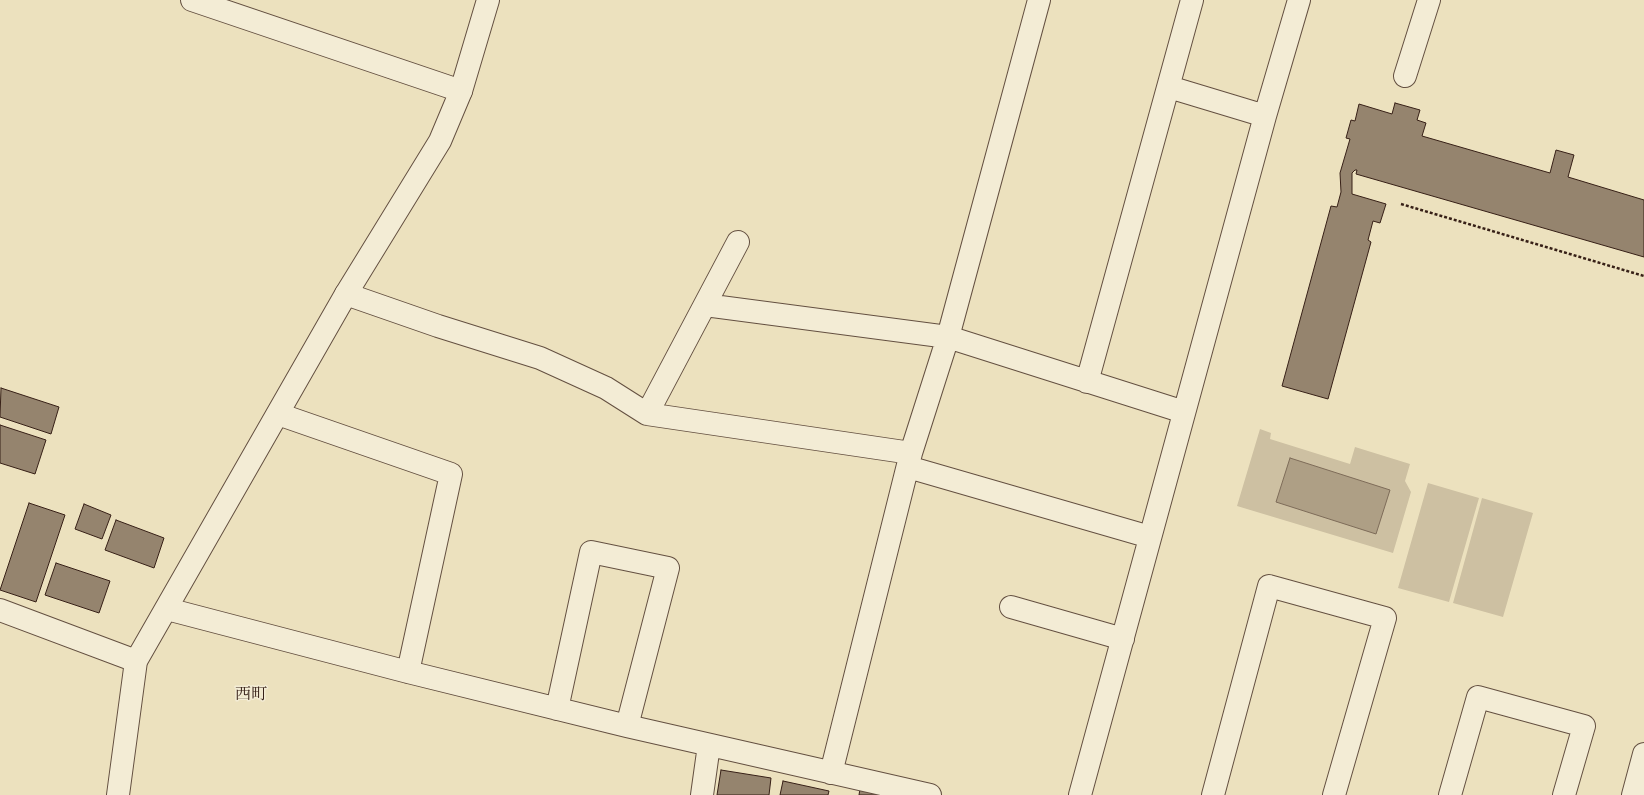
<!DOCTYPE html>
<html>
<head>
<meta charset="utf-8">
<style>
  body { margin:0 }
  canvas { display:block; background:#ece1be }
</style>
</head>
<body>
<canvas width="1644" height="795"></canvas>
<script>
const context = document.querySelector('canvas').getContext('2d');
context.lineJoin = 'round';
function paint(path, color) {
  context.fillStyle = color;
  context.fill(path, 'evenodd');
}
function toPath(rows) {
  const path = new Path2D();
  for (const r of rows) {
    path.moveTo(r[0], r[1]);
    for (let i = 2; i < r.length; i += 2) path.lineTo(r[i], r[i + 1]);
  }
  return path;
}
function stroke(path, color, width, dash) {
  context.strokeStyle = color;
  context.lineWidth = width;
  context.lineCap = dash ? 'butt' : 'round';
  context.setLineDash(dash || []);
  context.stroke(path);
}
function write(font, color, halo, rows, align = 'center') {
  context.font = font + ' "Old Standard TT","Noto Serif JP",serif';
  context.lineWidth = 3;
  context.setLineDash([]);
  context.textBaseline = 'middle';
  context.strokeStyle = halo;
  context.fillStyle = color;
  for (const [text, x, y, turn = 0] of rows) {
    context.save();
    context.translate(x, y);
    context.rotate((+turn || 0) * Math.PI / 180);
    context.textAlign = isNaN(turn) ? turn : align;
    if (halo) context.strokeText(text, 0, 0);
    context.fillText(text, 0, 0);
    context.restore();
  }
}
paint(toPath([
  [1260,429,1271,433,1270,439,1350,464,1355,447,1410,464,1405,481,1411,492,1393,553,1237,506],
  [1428,483,1479,498,1449,602,1398,588],
  [1482,498,1533,513,1503,617,1453,603]
]), '#cdc0a2');
const water = toPath([
  [1290,458,1390,490,1376,534,1276,502,1290,458]
]);
paint(water, '#ae9f85');
stroke(water, '#7e6c59', 1);
const building = toPath([
  [1395,103,1420,110,1417,120,1426,123,1422,136,1550,173,1556,150,1574,155,1568,177,1644,200,1644,257,1356,174,1357,170,1355,170,1352,173,1352,194,1386,204,1380,223,1373,221,1368,240,1371,242,1328,399,1282,386,1331,206,1337,207,1341,192,1340,173,1350,139,1346,138,1351,120,1355,121,1359,104,1392,114,1395,103],
  [1,388,59,407,51,434,0,417,1,388],
  [0,425,46,440,35,474,0,463,0,425],
  [29,503,65,515,36,602,0,590,29,503],
  [84,504,111,515,102,539,75,529,84,504],
  [116,520,164,538,154,568,105,550,116,520],
  [56,563,110,581,99,613,45,595,56,563],
  [721,770,771,778,769,795,717,795,721,770],
  [783,781,829,791,828,795,780,795,783,781],
  [860,789,883,795,859,795,860,789]
]);
paint(building, '#95846e');
stroke(building, '#372017', 1);
const minor = toPath([
  [192,0,461,91],
  [1405,76,1429,0],
  [1169,87,1265,116],
  [346,294,438,326,540,358,606,388,647,414,911,453],
  [705,305,948,337,1184,412],
  [1087,382,1192,0],
  [278,414,451,474,408,672],
  [647,414,738,242],
  [908,467,1150,537],
  [1011,607,1123,639],
  [167,609,408,672,627,726,930,795],
  [0,610,136,661],
  [557,709,591,552,668,568,627,726],
  [831,773,911,453,948,337,1039,0],
  [702,795,709,745],
  [1080,795,1265,116,1299,0],
  [1213,795,1269,586,1385,618,1334,795],
  [1450,795,1478,697,1584,726,1564,795],
  [1633,795,1644,754]
]);
const tertiary = toPath([
  [118,795,136,661,346,294,440,141,461,91,488,0]
]);
stroke(minor, '#645041', 24);
stroke(tertiary, '#645041', 24);
stroke(toPath([
  [1401,204,1644,276]
]), '#372017', 2.5, [3, 2]);
stroke(minor, '#f3ecd5', 22);
stroke(tertiary, '#f3ecd5', 22);
write('16px', '#372017', '#f3ecd5', [
  ["西町",251,695]
]);
</script>
</body>
</html>
